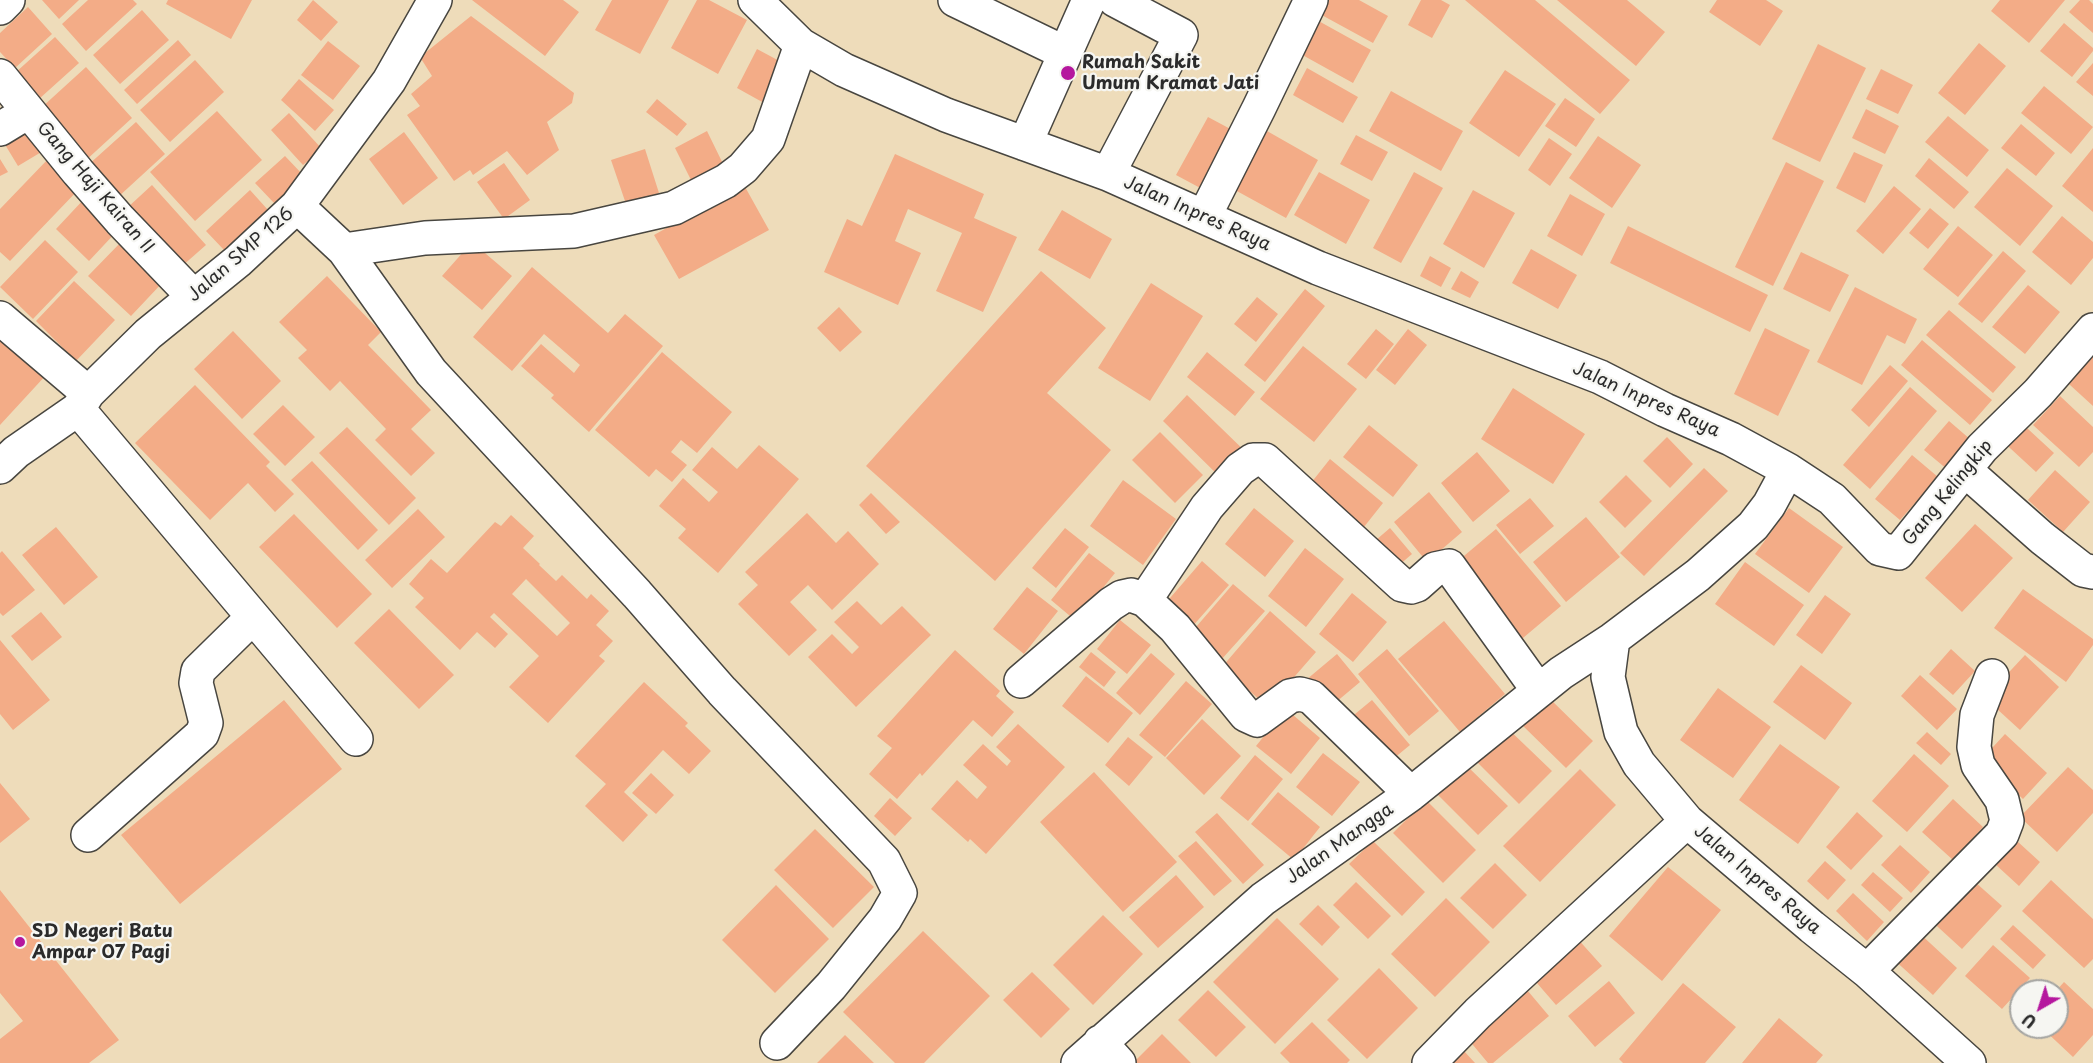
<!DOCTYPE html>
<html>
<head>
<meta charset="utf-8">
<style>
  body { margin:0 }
  #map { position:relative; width:2093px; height:1063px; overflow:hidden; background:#eedcba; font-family:"Playpen Sans",sans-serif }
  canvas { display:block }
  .north { position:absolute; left:2009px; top:979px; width:60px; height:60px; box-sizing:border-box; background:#f6f6f2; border:2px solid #a5a5a2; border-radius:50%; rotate:219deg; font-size:16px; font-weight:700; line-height:24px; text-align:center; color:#2b2b2b }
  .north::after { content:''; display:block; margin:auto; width:21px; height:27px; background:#b5179e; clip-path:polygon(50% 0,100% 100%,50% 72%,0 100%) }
</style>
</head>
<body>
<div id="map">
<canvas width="2093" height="1063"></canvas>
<div class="north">U</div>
</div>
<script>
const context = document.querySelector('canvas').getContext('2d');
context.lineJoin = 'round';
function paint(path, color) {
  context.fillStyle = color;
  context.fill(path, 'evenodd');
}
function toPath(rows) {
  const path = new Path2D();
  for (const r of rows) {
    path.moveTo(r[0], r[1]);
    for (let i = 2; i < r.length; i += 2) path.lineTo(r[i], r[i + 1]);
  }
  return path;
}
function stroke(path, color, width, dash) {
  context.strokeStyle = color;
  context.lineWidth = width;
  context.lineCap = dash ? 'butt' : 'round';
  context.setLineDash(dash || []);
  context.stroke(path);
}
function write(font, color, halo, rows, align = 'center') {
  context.font = font + ' "Playpen Sans",sans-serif';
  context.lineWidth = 4.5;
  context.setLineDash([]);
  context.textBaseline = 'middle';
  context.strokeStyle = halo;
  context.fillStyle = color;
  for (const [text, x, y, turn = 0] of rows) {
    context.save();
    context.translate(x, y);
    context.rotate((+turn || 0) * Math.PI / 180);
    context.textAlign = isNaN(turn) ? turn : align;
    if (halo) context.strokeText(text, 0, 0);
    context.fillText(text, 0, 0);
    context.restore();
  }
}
paint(toPath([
  [42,0,79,0,59,19],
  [88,0,133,0,137,4,86,51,62,24],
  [168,0,252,0,231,39,166,4],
  [313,0,338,22,321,41,297,20],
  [472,0,563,0,579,12,545,56],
  [612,0,669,0,640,54,595,30],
  [697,0,709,0,747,20,718,74,671,48],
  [1325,0,1359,0,1388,16,1373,43,1318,13],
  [1421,0,1441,0,1450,5,1432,38,1408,25],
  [1465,0,1535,0,1630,80,1600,114],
  [1557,0,1627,0,1665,32,1636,66],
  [1717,0,1766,0,1783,11,1760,46,1709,12],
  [2000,0,2065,0,2029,43,1991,11],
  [2080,0,2089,0,2093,4,2093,33,2069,12],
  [28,7,52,34,15,68,0,52,0,33],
  [142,10,169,40,120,84,93,55],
  [471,16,574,93,572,103,547,122,559,150,527,175,507,151,473,175,470,170,454,181,407,115,420,106,411,94,432,76,420,57],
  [1315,19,1371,50,1353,83,1297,52],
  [2064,23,2093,48,2093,51,2072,77,2040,51],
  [55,37,79,63,39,99,15,73],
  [178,40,191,55,137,104,124,90],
  [328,41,360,66,333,100,301,75],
  [1979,43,2006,66,1965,115,1938,93],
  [1818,44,1866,68,1820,162,1772,139],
  [757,49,785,64,764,103,737,88],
  [195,60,224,92,170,142,140,110],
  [2093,63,2093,96,2076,82],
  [86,67,132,118,84,162,41,108],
  [1307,68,1358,97,1343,123,1293,95],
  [1881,69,1913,85,1898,114,1866,99],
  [1505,70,1556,104,1519,157,1469,123],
  [299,79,334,110,315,131,281,100],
  [2044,86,2093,127,2071,154,2021,113],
  [1391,91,1463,131,1441,171,1369,131],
  [1565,98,1595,119,1576,147,1545,126],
  [657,99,687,124,677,136,646,112],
  [1866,109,1899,126,1885,154,1852,138],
  [217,111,262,160,195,221,150,172],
  [289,113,322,149,303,165,271,130],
  [1948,116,1989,150,1967,177,1925,142],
  [1208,117,1236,132,1204,190,1176,175],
  [31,120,48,148,18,166,1,138],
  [136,122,165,154,117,198,87,166],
  [2021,124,2055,153,2036,176,2001,148],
  [707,131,727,172,695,188,675,148],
  [1267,131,1318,160,1286,218,1235,190],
  [404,132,438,178,403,205,369,159],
  [1356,135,1388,152,1372,181,1340,164],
  [1598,136,1641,165,1612,208,1569,178],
  [1549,138,1572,154,1550,186,1528,170],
  [2093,148,2093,212,2062,186],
  [645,149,659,193,626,204,611,160],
  [1854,152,1883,165,1865,203,1836,188],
  [895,154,984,194,974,218,1017,237,983,312,936,291,962,233,908,209,895,241,921,253,898,305,824,272,847,219,862,226],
  [285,156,304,176,274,203,255,183],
  [49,158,80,188,10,261,0,252,0,209],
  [1929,158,1969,192,1954,209,1915,176],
  [0,159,8,172,0,176],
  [1786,162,1824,181,1773,286,1735,267],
  [504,163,530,200,504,219,477,182],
  [2007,168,2053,206,2020,246,1974,207],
  [1319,172,1370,200,1346,244,1294,215],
  [1414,172,1443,188,1401,263,1373,248],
  [152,185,206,245,181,267,127,208],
  [744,185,769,230,679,279,654,235],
  [1894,186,1921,209,1883,254,1856,231],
  [250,190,268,210,224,250,206,231],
  [1473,190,1515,213,1484,268,1443,244],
  [1570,194,1605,214,1582,256,1547,236],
  [85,198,118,230,89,261,56,229],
  [1930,208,1949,224,1928,249,1909,233],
  [1062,210,1112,239,1090,279,1038,250],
  [2062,216,2093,242,2093,258,2071,285,2032,252],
  [1628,226,1768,295,1750,332,1610,263],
  [1958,226,1993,255,1958,297,1923,269],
  [45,240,78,272,33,319,0,287],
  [122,241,164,281,131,316,88,276],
  [472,242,512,276,482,310,442,276],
  [1531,249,1577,275,1558,309,1512,283],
  [2003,251,2026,271,1982,323,1958,304],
  [1801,252,1849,275,1830,312,1783,289],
  [1430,256,1451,268,1441,287,1420,276],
  [532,267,608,333,625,314,663,346,589,432,551,398,554,395,521,366,541,344,574,373,580,365,544,334,512,371,473,337],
  [1041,271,1106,328,1047,393,1111,450,995,581,866,466],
  [1461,271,1479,282,1470,298,1451,289],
  [327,276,381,332,368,345,431,410,411,429,435,453,411,476,375,440,386,429,340,381,330,391,298,358,307,350,279,322],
  [74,281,115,320,76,361,36,321],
  [1151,283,1203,316,1150,401,1098,368],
  [2028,285,2060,312,2025,354,1992,327],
  [1855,287,1917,319,1905,344,1887,335,1862,385,1817,362],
  [1305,289,1325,306,1265,382,1244,365],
  [1257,297,1278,314,1256,342,1234,324],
  [839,307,862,332,840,352,817,328],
  [1949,310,2016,367,1993,393,1926,335],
  [1765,328,1810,350,1778,416,1734,394],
  [1376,329,1394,344,1366,379,1347,364],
  [1408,329,1427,345,1395,385,1376,370],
  [0,331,47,374,0,425],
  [233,331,281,381,242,419,194,369],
  [1922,340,1992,400,1970,425,1901,365],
  [2093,344,2093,406,2058,374],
  [1303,346,1357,389,1314,442,1260,399],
  [662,352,732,412,697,453,681,440,671,452,687,465,672,482,656,469,649,477,595,430],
  [1207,352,1255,392,1235,416,1187,377],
  [1890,365,1908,381,1869,427,1851,410],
  [195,385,270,462,266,466,294,494,275,512,248,483,210,520,135,443],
  [1910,387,1937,411,1870,489,1843,465],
  [1513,388,1585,434,1553,484,1481,439],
  [1187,395,1251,457,1226,483,1163,421],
  [2060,396,2093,427,2093,452,2079,467,2033,425],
  [283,405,315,437,285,466,253,434],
  [2015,417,2054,453,2036,472,1998,437],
  [1949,421,1978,446,1954,475,1924,450],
  [1369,425,1418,465,1393,497,1343,457],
  [347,427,416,498,389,525,319,453],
  [1160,432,1203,475,1175,503,1132,460],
  [1667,437,1693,464,1670,488,1643,461],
  [759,445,799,479,718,573,678,538,686,529,659,506,683,478,709,502,718,492,692,470,712,447,737,469],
  [1477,452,1510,491,1473,522,1441,483],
  [1912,455,1938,477,1900,520,1875,499],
  [1330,459,1383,503,1360,532,1307,488],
  [312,461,378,530,358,550,291,480],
  [1704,468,1728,491,1644,576,1620,553],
  [2055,470,2090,502,2063,532,2028,500],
  [1626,475,1652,501,1625,528,1599,502],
  [1123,480,1176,519,1143,565,1090,526],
  [1429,492,1462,532,1427,562,1394,522],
  [871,493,900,522,886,534,859,505],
  [1530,498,1554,526,1520,554,1496,525],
  [1254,508,1294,541,1265,577,1225,544],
  [1789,508,1843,547,1809,593,1755,554],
  [418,509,445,537,392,588,365,560],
  [807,513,836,543,848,531,879,564,832,610,808,585,790,602,817,630,789,656,738,604,758,585,745,572],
  [294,514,372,594,337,628,259,547],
  [511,515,534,536,523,548,540,564,539,565,556,581,562,575,587,599,591,594,609,611,596,625,613,641,599,656,605,661,548,723,509,687,539,656,494,613,490,617,508,634,495,648,477,632,460,650,415,607,424,598,409,584,431,559,447,573,495,522,501,526],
  [526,579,570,623,557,636,512,594],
  [1586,517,1620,557,1566,602,1533,562],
  [1975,524,2013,558,1962,612,1925,578],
  [56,527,98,577,64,605,22,555],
  [1065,528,1089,547,1056,588,1032,568],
  [1390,528,1412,554,1391,572,1369,546],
  [1496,529,1561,606,1517,643,1452,566],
  [1305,548,1344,579,1306,627,1268,596],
  [2,551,35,590,3,616,0,613,0,553],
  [1089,553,1115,573,1076,621,1051,600],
  [1202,561,1229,585,1191,628,1164,605],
  [1745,562,1804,605,1774,646,1715,604],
  [1233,584,1265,611,1221,660,1190,634],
  [1027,587,1058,611,1024,654,993,629],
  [2023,589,2093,639,2093,645,2066,682,1994,628],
  [1352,593,1387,622,1353,662,1319,634],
  [1825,595,1851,614,1822,654,1796,635],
  [857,601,881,625,902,606,931,635,856,707,808,657,832,634,852,654,859,647,834,622],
  [389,609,454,675,419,709,354,643],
  [1270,611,1316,652,1268,707,1222,667],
  [41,612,62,637,32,661,11,636],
  [1120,620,1151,645,1127,674,1097,649],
  [1444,621,1505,694,1460,732,1398,659],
  [0,640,50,700,13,730,0,714],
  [1387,649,1439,711,1409,736,1358,674],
  [1951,649,1975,671,1953,695,1929,674],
  [955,650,1000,691,996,696,1014,712,992,737,973,720,922,776,920,773,897,799,869,774,892,748,877,736],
  [1091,652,1116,672,1104,687,1079,667],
  [1151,653,1175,674,1140,715,1116,693],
  [1337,654,1360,682,1329,708,1306,680],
  [2025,655,2059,687,2020,730,1985,698],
  [1801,665,1852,703,1825,740,1773,702],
  [1920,675,1957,709,1937,730,1901,696],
  [1086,676,1133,713,1108,743,1062,706],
  [1186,681,1212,704,1165,757,1139,735],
  [644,682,688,723,685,726,711,751,689,774,663,750,624,792,648,815,623,842,585,806,606,784,575,756],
  [1718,688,1771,727,1733,778,1680,740],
  [1547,696,1593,741,1566,768,1520,723],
  [284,700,342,769,180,904,121,835],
  [1372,700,1410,745,1387,764,1349,719],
  [1286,709,1320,738,1291,774,1256,746],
  [1202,719,1241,756,1204,795,1166,758],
  [1502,723,1552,771,1519,804,1470,755],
  [1018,724,1065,767,986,854,970,839,968,842,931,809,957,780,977,799,987,787,963,765,983,744,1007,766,1011,761,996,747],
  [1927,732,1951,754,1941,765,1916,743],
  [2005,734,2047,773,2023,799,1981,760],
  [1128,737,1153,757,1129,786,1105,765],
  [1780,744,1840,787,1798,844,1739,800],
  [1323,753,1360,782,1332,816,1296,787],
  [1914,754,1949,786,1907,832,1872,801],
  [1255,755,1283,779,1248,821,1220,798],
  [1465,764,1508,806,1478,835,1436,793],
  [2068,767,2093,790,2093,813,2057,852,2020,817],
  [1580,769,1616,805,1540,882,1503,846],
  [1094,772,1177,862,1123,912,1040,822],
  [651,773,674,795,656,814,632,793],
  [0,783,30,819,0,843],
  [1278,792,1320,827,1294,860,1251,824],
  [890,798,912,818,895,836,874,816],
  [1953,799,1983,827,1953,860,1922,832],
  [1426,800,1476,850,1443,883,1393,833],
  [1857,812,1883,836,1851,870,1826,847],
  [1217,813,1264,865,1243,884,1195,832],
  [815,829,874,887,833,928,774,870],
  [1196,841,1232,881,1214,896,1178,856],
  [1373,841,1425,892,1402,916,1349,864],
  [2017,841,2040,862,2019,886,1995,864],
  [1900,845,1930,872,1911,893,1881,865],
  [1825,861,1846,880,1828,900,1807,881],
  [1495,863,1527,895,1493,929,1460,898],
  [1668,867,1721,910,1662,981,1609,936],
  [1873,872,1903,898,1890,912,1861,885],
  [1966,874,2002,906,1962,949,1927,917],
  [1176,875,1204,907,1158,948,1129,917],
  [2051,880,2093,919,2093,959,2084,968,2022,911],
  [1356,882,1391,916,1368,939,1333,905],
  [776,885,829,939,775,993,722,940],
  [0,890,119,1040,89,1063,0,1063,0,1039,23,1021,0,993],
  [1853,893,1884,922,1867,941,1836,911],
  [1446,898,1490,942,1435,997,1391,954],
  [1318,905,1340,927,1322,946,1299,924],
  [1103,915,1143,954,1093,1005,1053,965],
  [1277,918,1339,979,1275,1044,1213,982],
  [2013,925,2046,955,2033,969,2000,939],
  [923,931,990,996,924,1063,895,1063,843,1012],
  [1917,931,1957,968,1933,995,1892,958],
  [1576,937,1602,966,1556,1005,1530,975],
  [1993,945,2030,978,2002,1009,1965,976],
  [1379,968,1418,1008,1367,1059,1327,1020],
  [1032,972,1070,1009,1041,1038,1003,1000],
  [1609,981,1635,1013,1595,1047,1568,1016],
  [2064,982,2093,1009,2093,1035,2073,1057,2041,1027,2057,1027,2056,991],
  [1683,983,1736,1027,1705,1063,1623,1063,1619,1059],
  [1522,984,1549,1016,1493,1063,1488,1063,1463,1033],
  [1208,990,1246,1027,1216,1057,1178,1020],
  [1779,1018,1823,1055,1816,1063,1742,1063],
  [1312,1022,1350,1060,1347,1063,1290,1063,1280,1053],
  [1162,1034,1191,1063,1133,1063],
  [845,1035,874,1063,817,1063],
  [1464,1051,1475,1063,1450,1063]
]), '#f3ac87');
const minor = toPath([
  [755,0,801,45,844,70,946,115,1108,174,1318,268,1600,377,1665,410,1731,439,1788,470,1769,505,1753,526,1698,575,1613,639,1608,677,1621,732,1639,764,1687,821,1812,927,1867,971,1969,1063],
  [955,0,1065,53],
  [0,8,8,0],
  [0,76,78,172,120,220,193,296],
  [0,129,28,112],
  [1025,144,1089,0],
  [1108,174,1181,35,1115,0],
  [297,206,344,250,431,372,637,594,722,691,884,861,900,893,885,919,831,986,777,1043],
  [1204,217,1259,108,1311,0],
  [344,250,425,238,574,231,674,208,726,181,743,168,768,139,801,45],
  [0,318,88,393],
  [78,409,356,739],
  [0,467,16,452,78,409,88,393,148,334,238,261,297,206,389,81,435,0],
  [1788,470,1832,499,1880,549,1898,553,1982,448,2038,393,2093,330],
  [1965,470,2042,538,2083,570,2093,572],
  [1145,600,1207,507,1240,469,1253,460,1265,460,1402,585,1411,587,1417,585,1435,569,1449,566,1538,690],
  [1021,681,1111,604,1122,597,1131,595,1145,600,1175,628,1246,715,1257,720,1290,696,1300,694,1311,697,1411,794],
  [88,835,202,734,206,723,196,683,198,671,253,617],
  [1867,971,2002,834,2007,821,2002,800,1978,765,1974,747,1977,715,1992,676],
  [1100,1042,1119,1063],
  [1078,1063,1263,899,1411,794,1561,673,1613,639],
  [1429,1063,1478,1013,1687,821]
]);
stroke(minor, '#484640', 36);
stroke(minor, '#fff', 33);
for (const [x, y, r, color] of [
  [1068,73,8,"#b5179e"],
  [20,942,6,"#b5179e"]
]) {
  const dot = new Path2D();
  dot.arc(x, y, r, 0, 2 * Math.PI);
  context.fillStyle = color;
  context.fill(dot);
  stroke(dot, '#f6f6f2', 2);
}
write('bold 18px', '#2b2b2b', '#f6f6f2', [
  ["Rumah Sakit",1082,63],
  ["Umum Kramat Jati",1082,84],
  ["SD Negeri Batu",32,932],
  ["Ampar 07 Pagi",32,953]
], 'left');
write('18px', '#2b2b2b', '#f6f6f2', [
  ["Gang Haji Kairan II",95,188,49],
  ["Jalan Inpres Raya",1197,214,24],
  ["Jalan SMP 126",241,255,-41],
  ["Jalan Inpres Raya",1646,400,24],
  ["Gang Kelingkip",1948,493,-51],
  ["Jalan Mangga",1340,844,-35],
  ["Jalan Inpres Raya",1757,880,40]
]);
</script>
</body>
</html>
